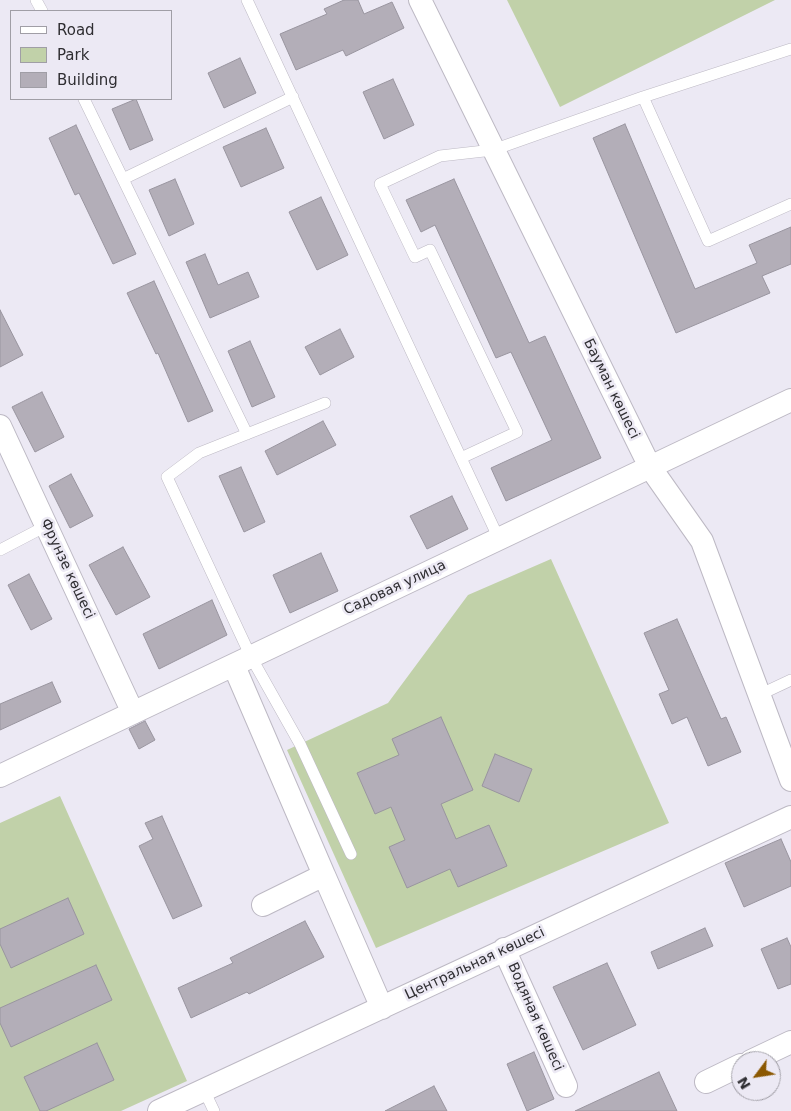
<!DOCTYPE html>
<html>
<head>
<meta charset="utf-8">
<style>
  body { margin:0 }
  #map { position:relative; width:791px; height:1111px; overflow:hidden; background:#ece9f4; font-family:"DejaVu Sans",sans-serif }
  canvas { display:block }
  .legend { position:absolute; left:10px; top:10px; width:162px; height:90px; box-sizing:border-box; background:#ece9f4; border:1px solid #a09ea6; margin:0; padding:6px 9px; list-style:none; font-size:15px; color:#2f2e32 }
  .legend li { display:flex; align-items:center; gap:10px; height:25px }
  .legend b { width:25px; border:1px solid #a09ea6 }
  .north { position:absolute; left:731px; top:1051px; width:50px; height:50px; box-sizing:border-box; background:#ece9f4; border:1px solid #a09ea6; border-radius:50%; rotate:239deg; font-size:14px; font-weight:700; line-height:20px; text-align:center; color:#2f2e32 }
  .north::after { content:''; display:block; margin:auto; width:18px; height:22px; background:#8b5802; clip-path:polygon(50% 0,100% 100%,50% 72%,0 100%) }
</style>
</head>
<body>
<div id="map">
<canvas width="791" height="1111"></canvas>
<ul class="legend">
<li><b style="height:6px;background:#fff"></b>Road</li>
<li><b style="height:14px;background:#c1d1a9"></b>Park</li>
<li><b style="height:14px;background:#b3aeb8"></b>Building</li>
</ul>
<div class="north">N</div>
</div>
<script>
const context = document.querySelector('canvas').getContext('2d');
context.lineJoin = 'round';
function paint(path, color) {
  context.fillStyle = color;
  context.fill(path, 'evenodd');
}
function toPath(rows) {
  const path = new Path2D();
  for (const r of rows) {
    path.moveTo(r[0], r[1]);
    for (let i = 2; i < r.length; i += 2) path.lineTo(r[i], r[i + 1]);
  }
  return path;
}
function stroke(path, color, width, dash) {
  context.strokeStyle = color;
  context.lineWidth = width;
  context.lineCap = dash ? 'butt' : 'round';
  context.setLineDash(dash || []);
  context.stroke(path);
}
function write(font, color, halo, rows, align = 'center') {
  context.font = font + ' "DejaVu Sans",sans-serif';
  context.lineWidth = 5;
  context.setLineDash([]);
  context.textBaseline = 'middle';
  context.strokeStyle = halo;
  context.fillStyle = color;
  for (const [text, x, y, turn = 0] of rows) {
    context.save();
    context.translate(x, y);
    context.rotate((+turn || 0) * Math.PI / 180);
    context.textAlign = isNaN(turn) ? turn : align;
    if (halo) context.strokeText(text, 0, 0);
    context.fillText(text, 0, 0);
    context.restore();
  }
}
paint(toPath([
  [507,0,775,0,560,107],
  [551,559,669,823,376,948,287,750,388,703,468,595],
  [60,796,187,1081,121,1111,0,1111,0,823]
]), '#c1d1a9');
const building = toPath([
  [344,0,358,0,364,14,392,2,404,28,346,56,343,50,296,70,280,34,327,14,324,9,344,0],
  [240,58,256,93,224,108,208,73,240,58],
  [393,79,414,125,384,139,363,92,393,79],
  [136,99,153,140,130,150,112,109,136,99],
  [625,124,695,289,757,263,749,245,791,227,791,264,762,276,770,293,676,333,593,138,625,124],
  [76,125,136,254,113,264,79,193,75,195,49,138,76,125],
  [266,128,284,168,241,187,223,147,266,128],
  [175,179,194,224,169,236,149,190,175,179],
  [454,179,529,343,545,336,601,458,506,501,491,468,552,440,511,352,496,358,435,225,421,232,406,200,454,179],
  [321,197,348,255,317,270,289,212,321,197],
  [205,254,218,285,248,272,259,297,210,318,186,262,205,254],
  [154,281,213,411,188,422,158,353,156,354,127,293,154,281],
  [0,310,23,355,0,367,0,310],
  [340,329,354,357,320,375,305,347,340,329],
  [250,341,275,397,252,407,228,351,250,341],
  [42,392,64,437,35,452,12,407,42,392],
  [323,421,336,445,277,475,265,451,323,421],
  [241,467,265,522,244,532,219,476,241,467],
  [71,474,93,516,70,528,49,486,71,474],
  [452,496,468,529,427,549,410,516,452,496],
  [123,547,150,597,116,615,89,565,123,547],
  [321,553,338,591,290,613,273,575,321,553],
  [29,574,52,619,31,630,8,585,29,574],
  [212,600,227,635,159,669,143,634,212,600],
  [677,619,721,719,726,717,741,752,708,766,687,717,672,724,659,694,669,690,644,633,677,619],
  [52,682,61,702,0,730,0,704,52,682],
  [441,717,473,790,441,804,456,839,489,825,507,866,458,887,450,869,407,888,389,847,405,840,391,807,375,814,357,773,399,755,392,739,441,717],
  [145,721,155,740,139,749,129,729,145,721],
  [495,754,532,769,519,802,482,786,495,754],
  [162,816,202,906,173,919,139,846,153,839,145,823,162,816],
  [781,839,791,862,791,886,744,907,725,863,781,839],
  [68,898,84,934,11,968,0,944,0,929,68,898],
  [305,921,324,957,249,994,247,992,191,1018,178,988,233,963,230,958,305,921],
  [705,928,713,946,658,969,651,952,705,928],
  [787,938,791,947,791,984,778,989,761,949,787,938],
  [607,963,636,1025,583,1050,553,987,607,963],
  [96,965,112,1000,11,1047,0,1023,0,1008,96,965],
  [97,1043,114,1080,46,1111,40,1111,24,1077,97,1043],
  [534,1052,554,1099,527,1111,507,1064,534,1052],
  [659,1072,677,1111,575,1111,659,1072],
  [434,1086,447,1111,385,1111,434,1086]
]);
paint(building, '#b3aeb8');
stroke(building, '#99959f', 1);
const service = toPath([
  [36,0,42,11],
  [247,0,461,458],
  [643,97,708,241,791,204],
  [84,99,247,434],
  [123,179,293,97],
  [325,403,199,453,167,477,251,657,300,744,351,854],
  [499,539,461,458,517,432,430,250,415,257,380,184,440,156,493,150,643,97,791,49],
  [0,550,46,526],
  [759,695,791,680],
  [204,1090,214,1111]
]);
const minor = toPath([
  [420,0,650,467,702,541,791,780],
  [0,426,133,713],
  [234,666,324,875],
  [0,776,791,400],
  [263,905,324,875,382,1008],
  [504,949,566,1086],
  [751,1061,791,1042],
  [706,1082,741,1065],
  [159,1111,791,817]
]);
stroke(service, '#bdb9c4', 12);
stroke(minor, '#bdb9c4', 24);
stroke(service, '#fff', 11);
stroke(minor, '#fff', 22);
write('14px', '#2f2e32', '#ece9f4', [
  ["Бауман көшесі",611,389,64],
  ["Фрунзе көшесі",67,569,65],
  ["Садовая улица",395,588,-25],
  ["Центральная көшесі",475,964,-25],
  ["Водяная көшесі",535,1017,66]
]);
</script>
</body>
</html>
